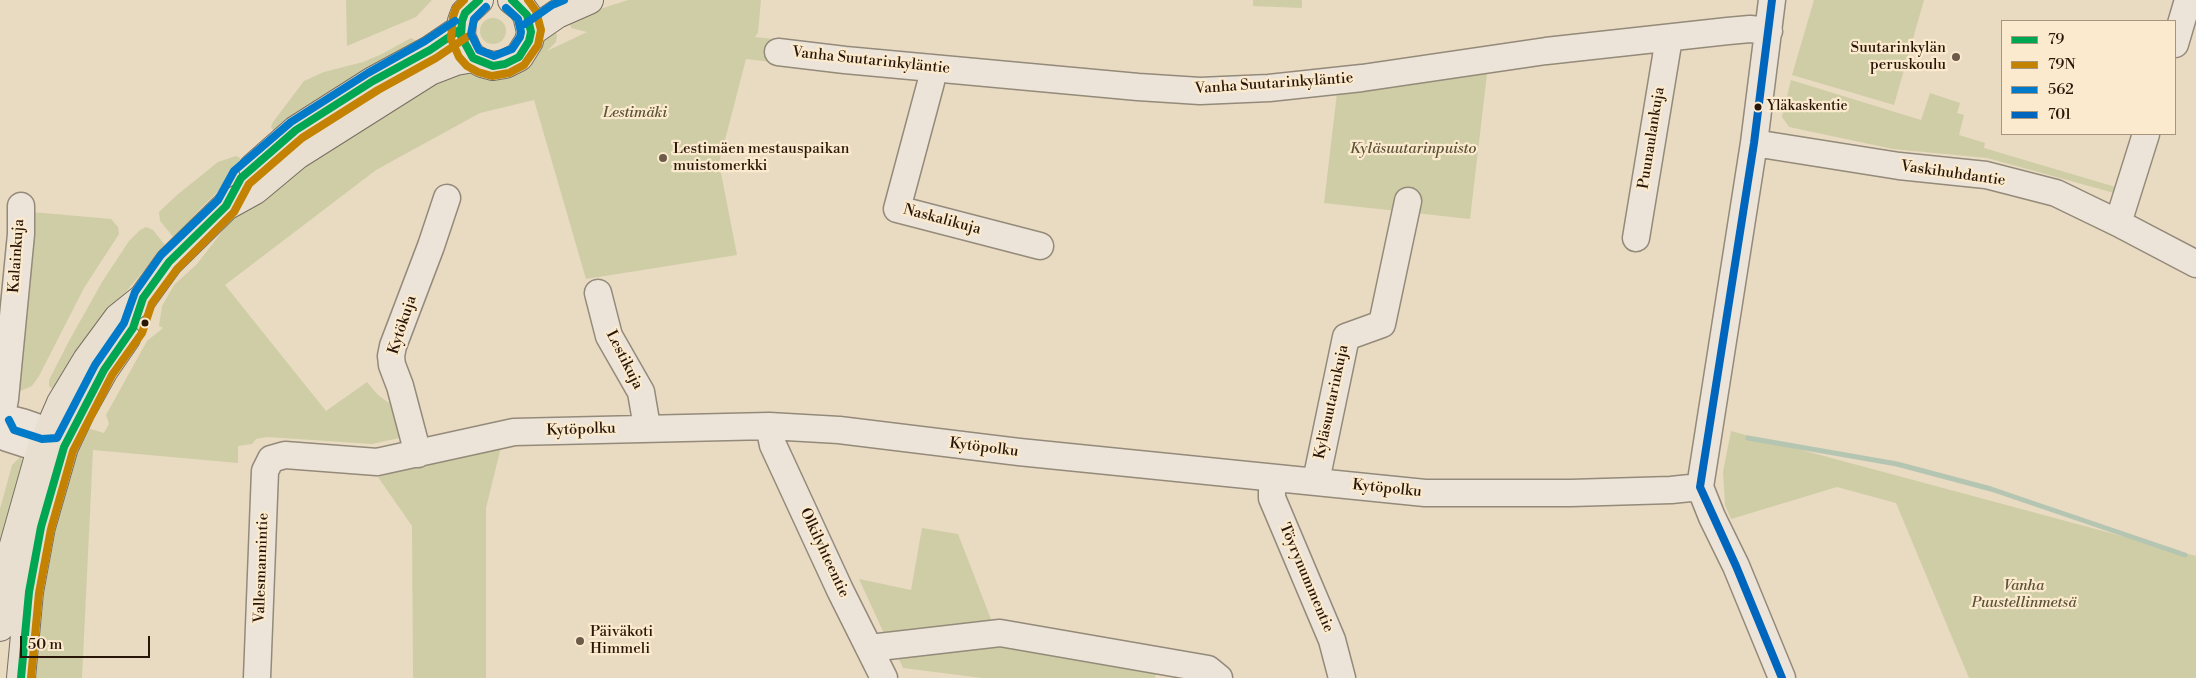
<!DOCTYPE html>
<html>
<head>
<meta charset="utf-8">
<style>
  body { margin:0 }
  #map { position:relative; width:2196px; height:678px; overflow:hidden; background:#e9dac2; font-family:"Libre Bodoni",serif }
  canvas { display:block }
  .legend { position:absolute; left:2001px; top:20px; width:175px; height:115px; box-sizing:border-box; background:#fbeacd; border:1px solid #a7957e; margin:0; padding:6px 9px; list-style:none; font-size:15px; color:#291608 }
  .legend li { display:flex; align-items:center; gap:10px; height:25px }
  .legend b { width:25px; border:1px solid #a7957e }
  .scale { position:absolute; left:20px; top:636px; width:130px; height:22px; box-sizing:border-box; border:2px solid #291608; border-top:0; padding-left:6px; font-size:15px; line-height:18px; white-space:nowrap; color:#291608; -webkit-text-stroke:4px #fbeacd; paint-order:stroke }
</style>
</head>
<body>
<div id="map">
<canvas width="2196" height="678"></canvas>
<ul class="legend">
<li><b style="height:6px;background:#00a651"></b>79</li>
<li><b style="height:6px;background:#c48202"></b>79N</li>
<li><b style="height:6px;background:#007ac9"></b>562</li>
<li><b style="height:6px;background:#0065bd"></b>701</li>
</ul>
<div class="scale">50 m</div>
</div>
<script>
const context = document.querySelector('canvas').getContext('2d');
context.lineJoin = 'round';
function paint(path, color) {
  context.fillStyle = color;
  context.fill(path, 'evenodd');
}
function toPath(rows) {
  const path = new Path2D();
  for (const r of rows) {
    if (r.length === 3) {
      path.moveTo(r[0] + r[2], r[1]);
      path.arc(r[0], r[1], r[2], 0, 2 * Math.PI);
      continue;
    }
    path.moveTo(r[0], r[1]);
    for (let i = 2; i < r.length; i += 2) path.lineTo(r[i], r[i + 1]);
  }
  return path;
}
function stroke(path, color, width, dash) {
  context.strokeStyle = color;
  context.lineWidth = width;
  context.lineCap = dash ? 'butt' : 'round';
  context.setLineDash(dash || []);
  context.stroke(path);
}
function write(font, color, halo, rows, align = 'center') {
  context.font = font + ' "Libre Bodoni",serif';
  context.lineWidth = 4.5;
  context.setLineDash([]);
  context.textBaseline = 'middle';
  context.strokeStyle = halo;
  context.fillStyle = color;
  for (const [text, x, y, turn = 0] of rows) {
    context.save();
    context.translate(x, y);
    context.rotate((+turn || 0) * Math.PI / 180);
    context.textAlign = isNaN(turn) ? turn : align;
    if (halo) context.strokeText(text, 0, 0);
    context.fillText(text, 0, 0);
    context.restore();
  }
}
paint(toPath([
  [346,0,432,0,416,17,347,46],
  [628,0,761,0,758,33,755,37,792,41,789,64,746,59,719,163,737,255,586,279,534,100,480,113,376,170,225,285,326,411,367,382,378,395,396,408,404,437,372,444,267,437,256,439,252,444,238,446,238,463,93,450,82,678,27,678,34,606,69,463,87,428,104,433,109,424,106,415,147,341,163,328,159,326,162,306,174,285,197,264,228,224,263,194,434,75,482,71,553,22,557,36,556,42,547,51,587,32,571,28,569,19],
  [1253,0,1302,0,1302,8,1253,6],
  [1814,0,1924,0,1894,105,1792,75],
  [493,31,13],
  [411,38,417,41,422,48,275,133,271,127,273,122,304,81,324,72,363,62,382,54],
  [1487,74,1470,219,1324,203,1337,93],
  [1791,80,1921,120,1930,93,1960,103,1957,113,1964,115,1959,135,1985,143,1984,148,2119,188,2118,194,1987,158,1893,149,1789,127,1782,117],
  [236,156,240,158,239,164,225,185,201,208,174,238,160,221,159,212,177,195,218,162],
  [32,212,111,219,118,227,119,234,84,288,39,376,32,386,20,391,13,388],
  [146,227,153,230,165,245,101,322,57,393,49,386,49,380,69,341,102,282,129,241,140,230],
  [1731,431,2196,556,2196,678,1969,678,1896,503,1837,487,1731,519,1725,505,1723,472],
  [502,443,486,508,486,678,413,678,412,526,378,477],
  [20,457,24,463,0,571,0,509,12,465],
  [922,528,958,534,994,627,887,640,859,579,911,590],
  [1007,645,1156,671,1155,678,982,678,903,668,898,657]
]), '#cfcda6');
stroke(toPath([
  [1748,438,1897,464,1991,489,2185,555]
]), '#b4c5b2', 5);
const minor = toPath([
  [1772,0,1754,143,1700,487,1712,517,1736,566,1782,678],
  [2175,44,2188,0],
  [778,52,845,60,1138,87,1200,91,1269,88,1362,78,1546,51,1728,31,1750,29,1769,31],
  [933,68,931,82,897,209,1040,246],
  [1754,143,1899,166,1986,175,2056,193,2118,223,2196,264],
  [2118,223,2146,134],
  [1636,238,1669,38],
  [598,293,609,336,641,392,647,427],
  [0,425,5,399,21,234,21,206],
  [0,425,7,438,41,449,63,447],
  [0,425,14,420,22,422,48,431,63,446],
  [769,426,773,445,840,590,884,678],
  [418,454,400,386,392,365,391,356,393,346,431,246,447,198],
  [1272,478,1272,498,1332,640,1342,678],
  [1316,481,1346,337,1382,324,1408,201],
  [870,648,1000,633,1208,669,1219,678],
  [257,678,265,471,271,459,285,455,377,462,514,432,769,426,839,430,1019,452,1425,493,1571,493,1671,490,1700,487]
]);
const major = toPath([
  [479,0,465,13,462,21,461,36,468,52,473,58,482,63,493,66,505,64,519,57,529,41,531,32,527,15,522,8,512,0],
  [531,32,557,14,589,0],
  [253,168,296,130,373,81,430,50,461,29],
  [0,627,10,559,41,449,61,403,87,360,118,318,143,298,169,262,226,206,255,190,297,155,430,71,456,61,473,58],
  [21,678,29,592,41,527,64,447,80,413,104,370,126,338]
]);
stroke(minor, '#948a7a', 29);
stroke(major, '#796f62', 30);
stroke(minor, '#ece4d8', 26);
stroke(major, '#e8dfd1', 28);
stroke(toPath([
  [479,0,465,13,462,21,461,36,473,58,493,66,505,64,519,57,529,41,531,32,527,15,512,0],
  [21,678,29,592,41,527,64,447,104,370,133,328,143,298,169,262,226,206,241,178,296,130,373,81,430,50,461,29]
]), '#00a651', 8);
stroke(toPath([
  [464,0,456,8,453,17,451,39,459,57,467,66,478,72,492,76,509,73,524,65,538,45,541,30,536,11,528,0],
  [31,678,39,593,51,529,73,451,112,375,142,333,152,303,177,269,234,212,249,184,302,138,378,90,436,58,467,37]
]), '#c48202', 8);
stroke(toPath([
  [486,7,474,19,471,34,479,50,494,56,512,49,520,37,521,32,518,19,506,8],
  [525,24,552,5,564,0],
  [9,420,14,430,42,439,57,438,95,365,124,323,135,292,161,255,218,200,234,171,291,122,368,73,425,41,455,21]
]), '#007ac9', 8);
stroke(toPath([
  [1772,0,1754,143,1700,487,1736,566,1782,678]
]), '#0065bd', 8);
for (const [x, y, r, color] of [
  [1956,57,5,"#6c5b49"],
  [1758,107,4.5,"#291608"],
  [663,158,5,"#6c5b49"],
  [145,323,4.5,"#291608"],
  [580,641,5,"#6c5b49"]
]) {
  const dot = new Path2D();
  dot.arc(x, y, r, 0, 2 * Math.PI);
  context.fillStyle = color;
  context.fill(dot);
  stroke(dot, '#fbeacd', 2);
}
write('14px', '#291608', '#fbeacd', [
  ["Yläkaskentie",1767,107]
], 'left');
write('15px', '#291608', '#fbeacd', [
  ["Suutarinkylän",1946,48,"right"],
  ["peruskoulu",1946,65,"right"],
  ["Lestimäen mestauspaikan",673,149],
  ["muistomerkki",673,166],
  ["Päiväkoti",590,632],
  ["Himmeli",590,649]
], 'left');
write('15px', '#291608', '#fbeacd', [
  ["Vanha Suutarinkyläntie",871,61,6],
  ["Vanha Suutarinkyläntie",1274,84,-4],
  ["Puunaulankuja",1652,138,-81],
  ["Vaskihuhdantie",1953,174,8],
  ["Naskalikuja",942,220,15],
  ["Kalainkuja",17,256,-86],
  ["Kytökuja",403,325,-72],
  ["Lestikuja",624,360,63],
  ["Kyläsuutarinkuja",1332,402,-78],
  ["Kytöpolku",581,430,-2],
  ["Kytöpolku",984,448,7],
  ["Kytöpolku",1387,489,6],
  ["Olkilyhteentie",824,553,65],
  ["Vallesmannintie",262,568,-88],
  ["Töyrynummentie",1306,578,67]
]);
write('italic 15px', '#5b5237', '#fbeacd', [
  ["Lestimäki",635,113],
  ["Kyläsuutarinpuisto",1413,149],
  ["Vanha",2024,586],
  ["Puustellinmetsä",2024,603]
]);
</script>
</body>
</html>
